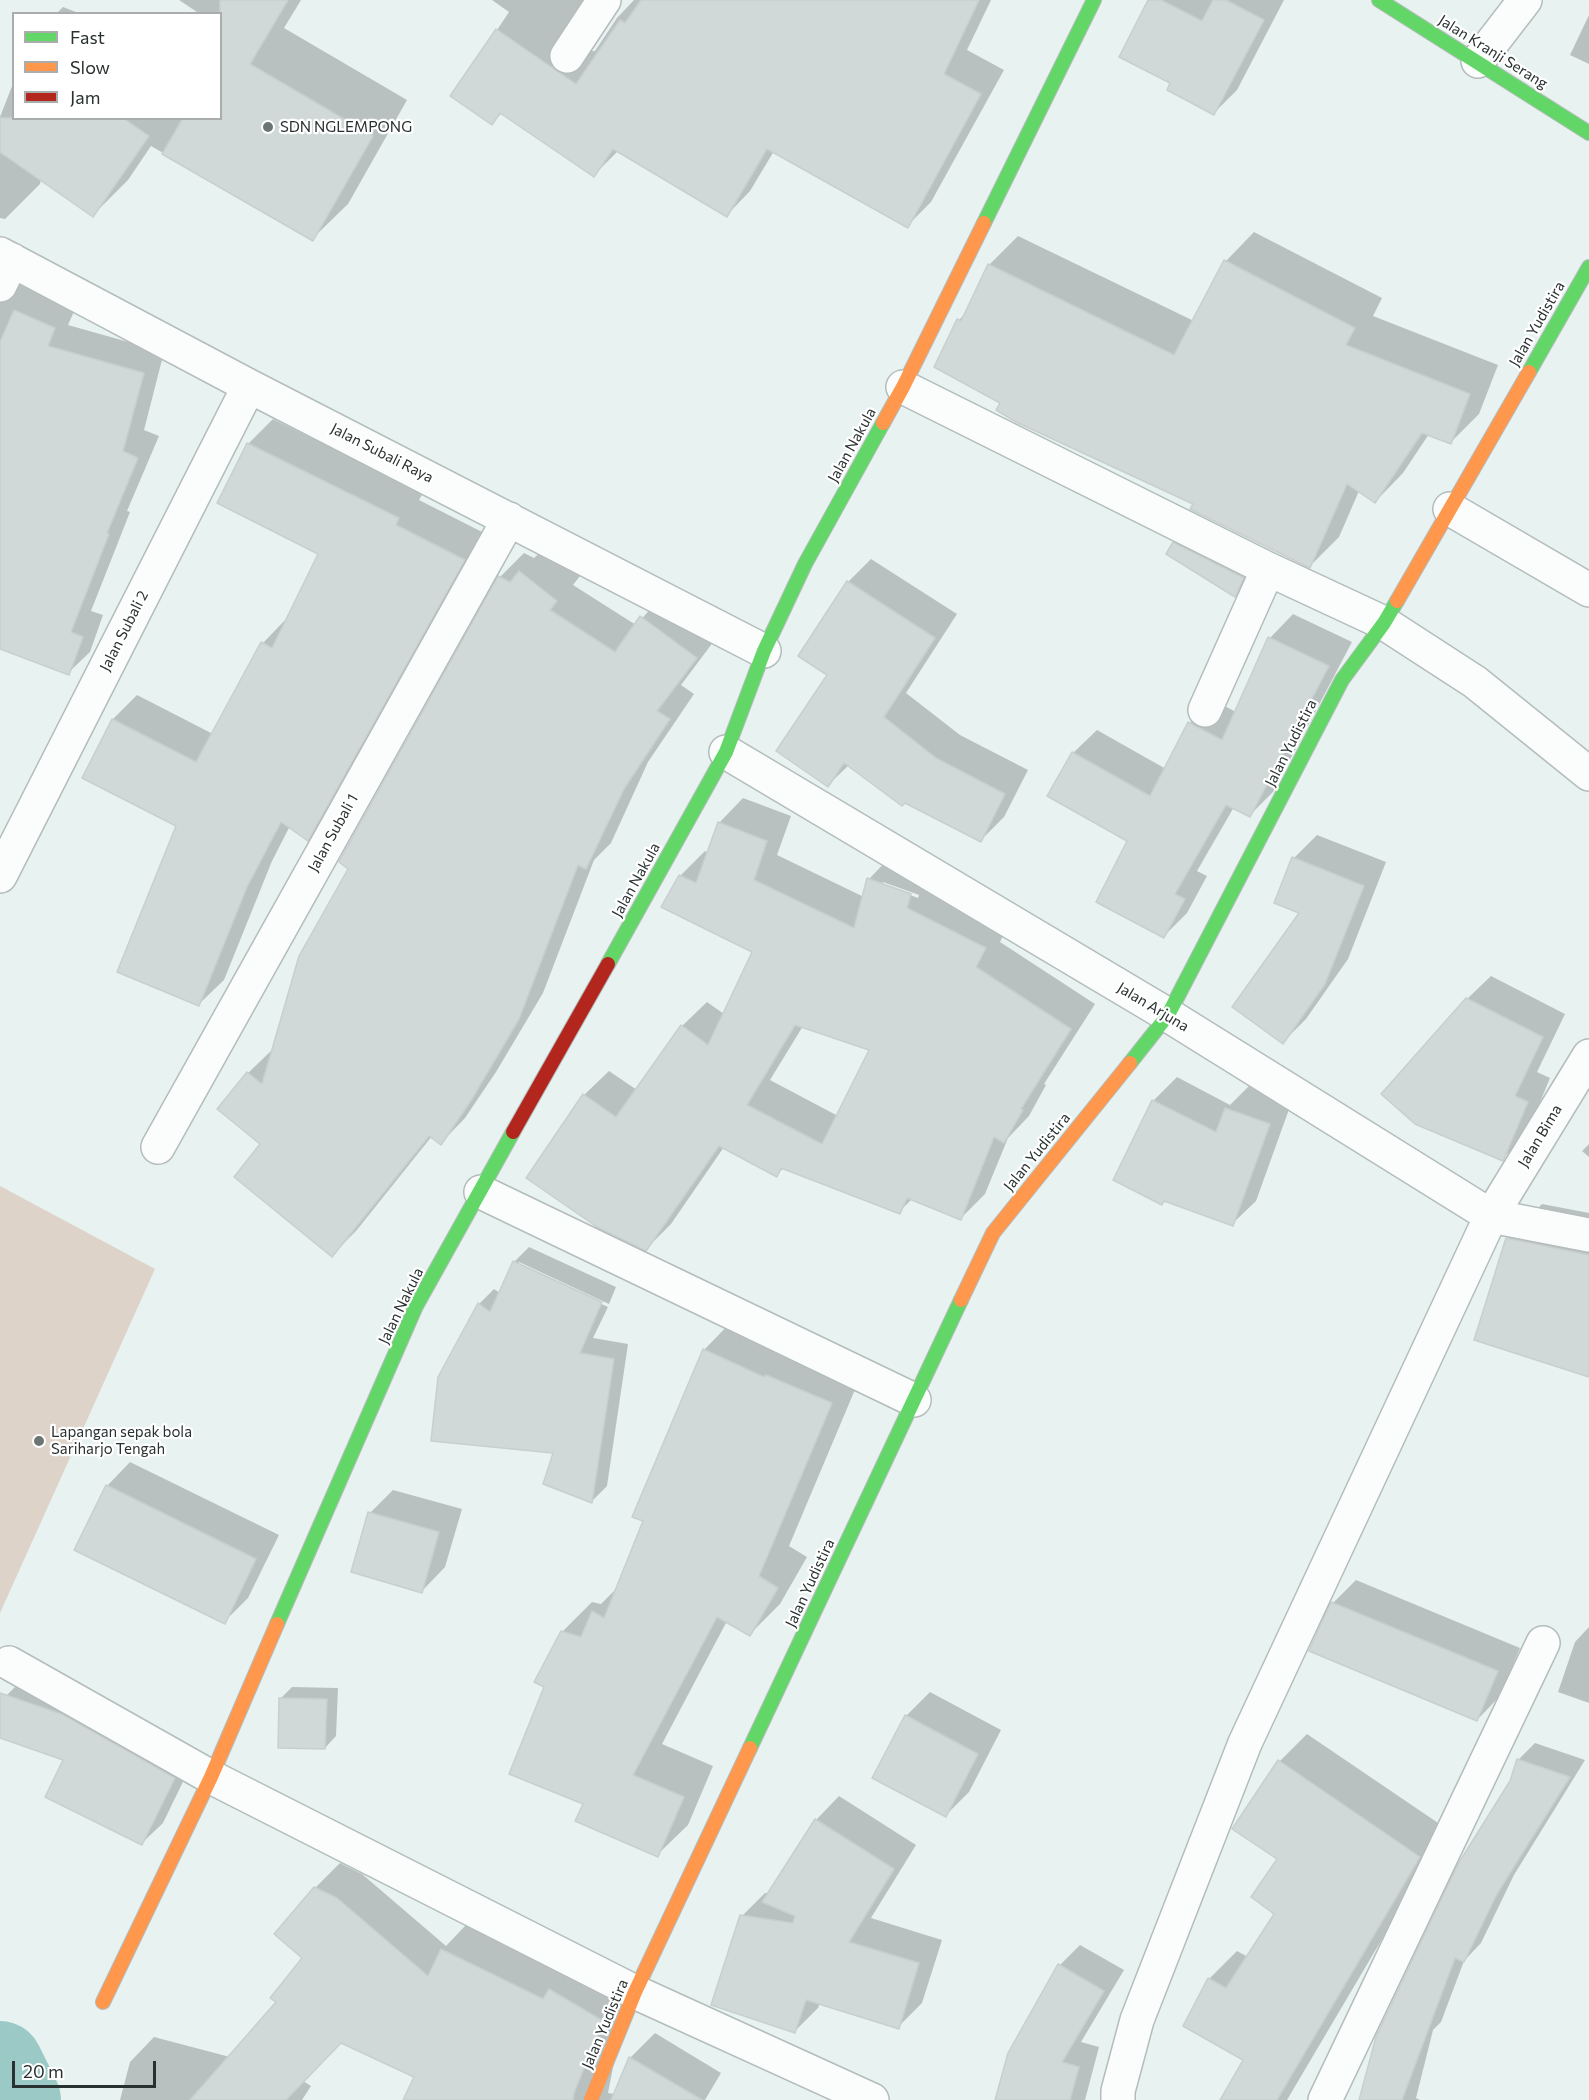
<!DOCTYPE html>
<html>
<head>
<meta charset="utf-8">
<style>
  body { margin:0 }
  #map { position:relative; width:1589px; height:2100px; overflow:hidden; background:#e7f2f1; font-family:Commissioner,sans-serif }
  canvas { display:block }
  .legend { position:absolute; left:12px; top:12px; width:210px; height:108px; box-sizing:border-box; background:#fff; border:2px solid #a9adac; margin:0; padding:8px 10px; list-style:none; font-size:18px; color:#293130 }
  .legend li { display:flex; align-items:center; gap:12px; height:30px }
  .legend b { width:30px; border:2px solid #a9adac }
  .scale { position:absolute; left:12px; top:2061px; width:144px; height:27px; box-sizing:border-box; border:3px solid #293130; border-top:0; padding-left:8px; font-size:18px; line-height:21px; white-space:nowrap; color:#293130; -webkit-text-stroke:4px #fff; paint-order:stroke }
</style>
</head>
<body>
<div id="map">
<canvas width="1589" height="2100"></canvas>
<ul class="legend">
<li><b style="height:8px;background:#63d668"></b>Fast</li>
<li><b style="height:8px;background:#ff974d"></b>Slow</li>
<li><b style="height:8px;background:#b3261e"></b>Jam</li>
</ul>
<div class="scale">20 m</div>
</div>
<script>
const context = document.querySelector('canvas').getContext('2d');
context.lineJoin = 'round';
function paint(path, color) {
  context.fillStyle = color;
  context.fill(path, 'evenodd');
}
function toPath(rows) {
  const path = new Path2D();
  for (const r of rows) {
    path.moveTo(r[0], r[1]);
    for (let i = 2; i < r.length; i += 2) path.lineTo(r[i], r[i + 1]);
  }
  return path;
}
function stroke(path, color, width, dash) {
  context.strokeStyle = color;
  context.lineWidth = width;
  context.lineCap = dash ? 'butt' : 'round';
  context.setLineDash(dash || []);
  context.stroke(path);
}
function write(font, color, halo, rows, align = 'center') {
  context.font = font + ' Commissioner,sans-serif';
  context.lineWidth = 4.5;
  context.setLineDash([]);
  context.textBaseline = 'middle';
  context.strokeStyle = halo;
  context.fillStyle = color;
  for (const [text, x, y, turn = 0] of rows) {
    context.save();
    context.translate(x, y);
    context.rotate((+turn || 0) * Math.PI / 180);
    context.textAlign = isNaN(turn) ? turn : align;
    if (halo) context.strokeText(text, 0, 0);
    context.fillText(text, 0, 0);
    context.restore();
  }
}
paint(toPath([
  [0,1186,155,1269,0,1613]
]), '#ded3c9');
paint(toPath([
  [179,0,301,0,284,28,407,100,348,204,312,239,151,146,128,180,93,215,41,179,40,184,5,219,0,218,0,117,14,81,14,118,220,118,220,14,200,14],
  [492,0,588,0,580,48,590,51,595,51,617,18,634,0,991,0,967,50,1004,70,931,202,907,226,774,151,750,191,727,215,619,150,594,175,502,113,492,123,453,96,509,12],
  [1150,0,1284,0,1237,90,1214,113,1172,83],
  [63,7,81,14,56,14],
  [1589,15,1589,64,1570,55],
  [1254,232,1382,298,1373,316,1498,365,1479,414,1450,443,1429,434,1403,473,1375,502,1359,491,1339,537,1310,566,1195,503,936,366,959,320,967,312,989,265,1018,236,1194,321,1226,261],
  [0,273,76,307,68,325,164,352,144,430,159,436,127,511,130,512,91,611,103,615,90,652,68,673,0,648],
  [273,419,423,493,419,500,488,535,332,814,308,839,290,826,272,861,224,980,199,1004,178,825,84,777,113,719,137,695,213,734,263,643,287,618,320,553,219,502,248,444],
  [1185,532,1254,566,1246,583,1235,595,1174,543],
  [545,548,580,576,573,585,636,625,665,593,720,633,681,685,694,694,648,762,611,843,594,860,543,993,496,1072,465,1118,441,1143,432,1136,356,1231,332,1255,263,1144,248,1073,273,1049,350,869,500,577,524,553,534,558],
  [871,559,957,614,906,693,960,735,1028,770,1004,817,980,841,849,765,828,785,829,674,848,582],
  [1293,614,1352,642,1273,792,1250,815,1234,807,1197,871,1207,876,1187,913,1164,936,1129,841,1073,753,1097,730,1166,769,1190,723,1213,700,1236,712,1270,638],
  [743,798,791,816,777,855,864,897,869,879,893,854,1009,923,1000,942,1095,1004,1044,1084,1046,1085,1029,1116,1008,1138,985,1194,961,1218,912,1199,899,1212,784,1168,776,1175,724,1147,671,1224,646,1249,584,1095,609,1071,637,1090,682,1026,707,1002,724,1014,754,951,680,876,705,851,708,853,719,823],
  [883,882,919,895,918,898,883,885],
  [803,1026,871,1049,838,1116,770,1080],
  [1317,835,1386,862,1348,959,1306,1019,1283,1042,1301,913,1294,858],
  [1491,976,1565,1014,1537,1072,1550,1078,1526,1136,1502,1159,1467,999],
  [1177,1077,1230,1105,1250,1085,1292,1101,1256,1201,1232,1224,1115,1179,1153,1101],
  [1589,1144,1589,1157,1582,1151],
  [1542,1204,1589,1213,1589,1375,1508,1239],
  [529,1247,616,1287,609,1304,519,1262,519,1266,608,1307,593,1338,628,1344,607,1486,592,1501,555,1452,439,1378,479,1304,494,1289,500,1293,514,1262],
  [734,1319,862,1373,789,1546,807,1557,780,1604,749,1635,727,1621,662,1744,713,1766,688,1825,657,1855,585,1803,546,1686,562,1632,592,1602,601,1604,617,1588,645,1520,704,1350],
  [130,1462,279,1535,248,1598,224,1622,107,1486],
  [393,1490,462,1509,445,1567,422,1591,370,1513],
  [1356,1580,1520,1648,1500,1696,1477,1720,1333,1603],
  [1589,1627,1589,1703,1558,1692,1575,1642],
  [27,1675,195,1757,163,1823,142,1843,65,1759,0,1736,0,1714,7,1695],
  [292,1687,338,1688,336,1736,325,1748,281,1698],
  [930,1692,1001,1730,969,1792,946,1815,906,1716],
  [1307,1734,1447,1829,1287,2100,1222,2100,1245,2059,1209,1979,1237,1951,1248,1957,1276,1914,1279,1859,1280,1761],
  [1535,1743,1585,1760,1514,1875,1481,1943,1464,1961,1441,2022,1433,2030,1416,2098,1420,2100,1360,2100,1511,1781,1518,1760],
  [839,1796,916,1845,871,1918,942,1940,922,2003,898,2027,820,2003,818,2008,795,2031,742,1916,765,1893,769,1893,816,1820],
  [340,1863,362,1874,446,1946,466,1925,566,1974,627,1996,608,2093,615,2094,630,2058,655,2033,721,2073,705,2100,405,2100,416,2077,341,2041,303,2081,311,2086,302,2100,120,2100,130,2062,154,2037,230,2057,278,2002,305,1958,315,1888],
  [1080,1945,1124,1970,1081,2042,1099,2047,1085,2100,997,2100,1060,1965]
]), '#0003');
stroke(toPath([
  [0,2064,18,2100]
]), '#9bc9c6', 86);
const building = toPath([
  [220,0,288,0,250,64,373,136,313,241,162,154,183,118,220,118,220,0],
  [641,0,979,0,944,74,981,94,908,228,767,149,727,217,613,149,594,177,500,113,492,125,450,96,496,29,576,84,620,20,625,23,641,0],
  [1148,0,1161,0,1202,21,1213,0,1226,0,1264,20,1214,115,1167,90,1170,83,1119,57,1148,0],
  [0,118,123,118,149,136,93,217,0,152,0,118],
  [1224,260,1355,328,1346,345,1470,394,1451,444,1422,433,1375,503,1347,484,1310,568,1190,509,1193,504,1016,422,996,410,1000,403,934,367,957,319,961,321,988,264,1174,355,1224,260],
  [14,310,55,328,48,346,144,373,123,451,138,458,107,533,109,534,71,632,83,637,69,675,0,649,0,342,14,310],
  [247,443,399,518,396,525,465,560,308,841,281,822,247,887,199,1006,117,972,176,826,82,778,112,719,196,762,261,642,272,648,318,554,217,503,247,443],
  [1173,542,1244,578,1235,597,1166,554,1173,542],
  [519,571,557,601,550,610,615,652,640,616,697,658,657,711,670,719,624,789,586,869,578,865,519,1019,472,1099,441,1145,429,1136,332,1257,234,1177,260,1144,217,1109,247,1072,262,1084,299,956,348,869,339,862,498,576,510,582,519,571],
  [847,581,935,638,884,717,936,758,1005,794,981,842,905,803,902,806,844,763,828,787,776,751,827,675,798,656,847,581],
  [1268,637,1329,666,1250,817,1226,805,1175,894,1185,899,1164,938,1096,902,1127,841,1047,796,1072,752,1150,796,1188,722,1222,740,1268,637],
  [718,822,767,841,754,880,854,928,867,878,911,894,907,908,986,948,976,967,1071,1029,1021,1109,1023,1110,1004,1143,994,1137,961,1220,907,1198,900,1214,781,1168,777,1177,719,1146,646,1251,597,1227,526,1178,583,1094,616,1117,681,1025,708,1045,752,952,661,907,679,875,696,883,718,822],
  [795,1025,869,1050,822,1144,747,1105,795,1025],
  [1292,857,1364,886,1325,984,1283,1044,1232,1007,1299,913,1274,903,1292,857],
  [1466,998,1543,1037,1515,1096,1528,1102,1503,1161,1415,1124,1381,1094,1466,998],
  [1152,1100,1216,1132,1225,1108,1270,1124,1233,1226,1164,1201,1162,1205,1113,1180,1152,1100],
  [1506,1238,1589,1255,1589,1377,1474,1340,1506,1238],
  [513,1261,602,1302,580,1353,614,1359,592,1503,543,1484,553,1453,431,1441,438,1377,478,1303,490,1312,513,1261],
  [703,1349,764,1377,766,1375,832,1403,759,1576,778,1588,750,1636,717,1617,633,1775,684,1797,658,1857,575,1821,583,1804,509,1774,544,1687,534,1682,561,1631,581,1637,592,1611,604,1618,643,1521,632,1517,703,1349],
  [106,1485,256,1559,225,1624,74,1550,106,1485],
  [368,1512,439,1532,422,1593,351,1572,368,1512],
  [1331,1602,1498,1671,1477,1721,1309,1651,1331,1602],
  [0,1693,64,1715,175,1778,142,1845,45,1797,63,1760,0,1738,0,1693],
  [279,1698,327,1699,325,1749,278,1748,279,1698],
  [905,1715,978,1754,946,1817,872,1778,905,1715],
  [1517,1759,1570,1777,1497,1894,1464,1962,1455,1958,1402,2100,1359,2100,1376,2037,1458,1864,1510,1781,1517,1759],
  [1278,1760,1420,1857,1277,2100,1220,2100,1243,2060,1183,2026,1208,1978,1226,1988,1274,1914,1251,1897,1277,1859,1232,1829,1278,1760],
  [815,1819,894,1869,849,1942,919,1963,899,2029,806,2000,795,2033,711,2005,740,1915,793,1923,795,1916,762,1902,815,1819],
  [314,1887,337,1898,428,1976,441,1949,543,1999,549,1989,603,2021,574,2093,573,2100,403,2100,414,2077,341,2043,286,2100,190,2100,276,2002,270,1998,302,1958,274,1934,314,1887],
  [1058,1964,1104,1991,1062,2062,1079,2067,1070,2100,995,2100,1008,2053,1058,1964],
  [629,2057,702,2100,611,2100,629,2057]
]);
paint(building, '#d1d9d8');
stroke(building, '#c7cfcf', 1.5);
const street = toPath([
  [567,56,604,0],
  [1478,61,1525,0],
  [0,254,249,386,764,651],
  [0,285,12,260],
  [903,387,1268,569,1384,623,1475,682,1589,774],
  [1450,509,1589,590],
  [1205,710,1268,569],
  [726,752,1168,1015,1491,1216,1589,1235],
  [0,876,249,386],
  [158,1147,509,519],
  [481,1192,914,1400],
  [9,1663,211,1777,635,1992,872,2100],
  [1118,2100,1118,2091,1137,2020,1245,1743,1491,1216,1589,1056],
  [1325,2100,1543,1643]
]);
const fast = toPath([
  [1379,0,1589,133],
  [984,223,1094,0],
  [1529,372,1589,267],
  [608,964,726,752,764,651,805,564,883,423],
  [1130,1063,1168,1015,1342,680,1384,623,1397,601],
  [277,1624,416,1306,513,1132],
  [750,1748,961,1300]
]);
const slow = toPath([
  [883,423,903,387,984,223],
  [1397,601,1529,372],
  [961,1300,993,1233,1130,1063],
  [103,2002,211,1777,277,1624],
  [591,2100,635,1992,750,1748]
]);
const jam = toPath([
  [513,1132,608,964]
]);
stroke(street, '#b4bcbc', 36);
stroke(fast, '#b4bcbc', 16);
stroke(slow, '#b4bcbc', 16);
stroke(jam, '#b4bcbc', 16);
stroke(street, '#fbfdfd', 33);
stroke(fast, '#63d668', 14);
stroke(slow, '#ff974d', 14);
stroke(jam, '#b3261e', 14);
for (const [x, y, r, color] of [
  [268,127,6,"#6c7574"],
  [39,1441,6,"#6c7574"]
]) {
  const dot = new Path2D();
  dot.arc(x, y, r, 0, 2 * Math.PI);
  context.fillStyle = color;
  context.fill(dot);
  stroke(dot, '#fff', 2);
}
write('15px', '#293130', '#fff', [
  ["Jalan Kranji Serang",1493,52,32],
  ["Jalan Yudistira",1537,324,-60],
  ["Jalan Nakula",852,445,-61],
  ["Jalan Subali Raya",382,453,27],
  ["Jalan Subali 2",124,631,-63],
  ["Jalan Yudistira",1291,743,-63],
  ["Jalan Subali 1",333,833,-61],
  ["Jalan Nakula",636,880,-61],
  ["Jalan Arjuna",1153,1007,31],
  ["Jalan Bima",1540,1136,-59],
  ["Jalan Yudistira",1037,1152,-51],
  ["Jalan Nakula",401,1306,-64],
  ["Jalan Yudistira",810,1583,-65],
  ["Jalan Yudistira",605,2024,-67]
]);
write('15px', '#293130', '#fff', [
  ["SDN NGLEMPONG",280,127],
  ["Lapangan sepak bola",51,1432],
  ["Sariharjo Tengah",51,1449]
], 'left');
</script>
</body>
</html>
